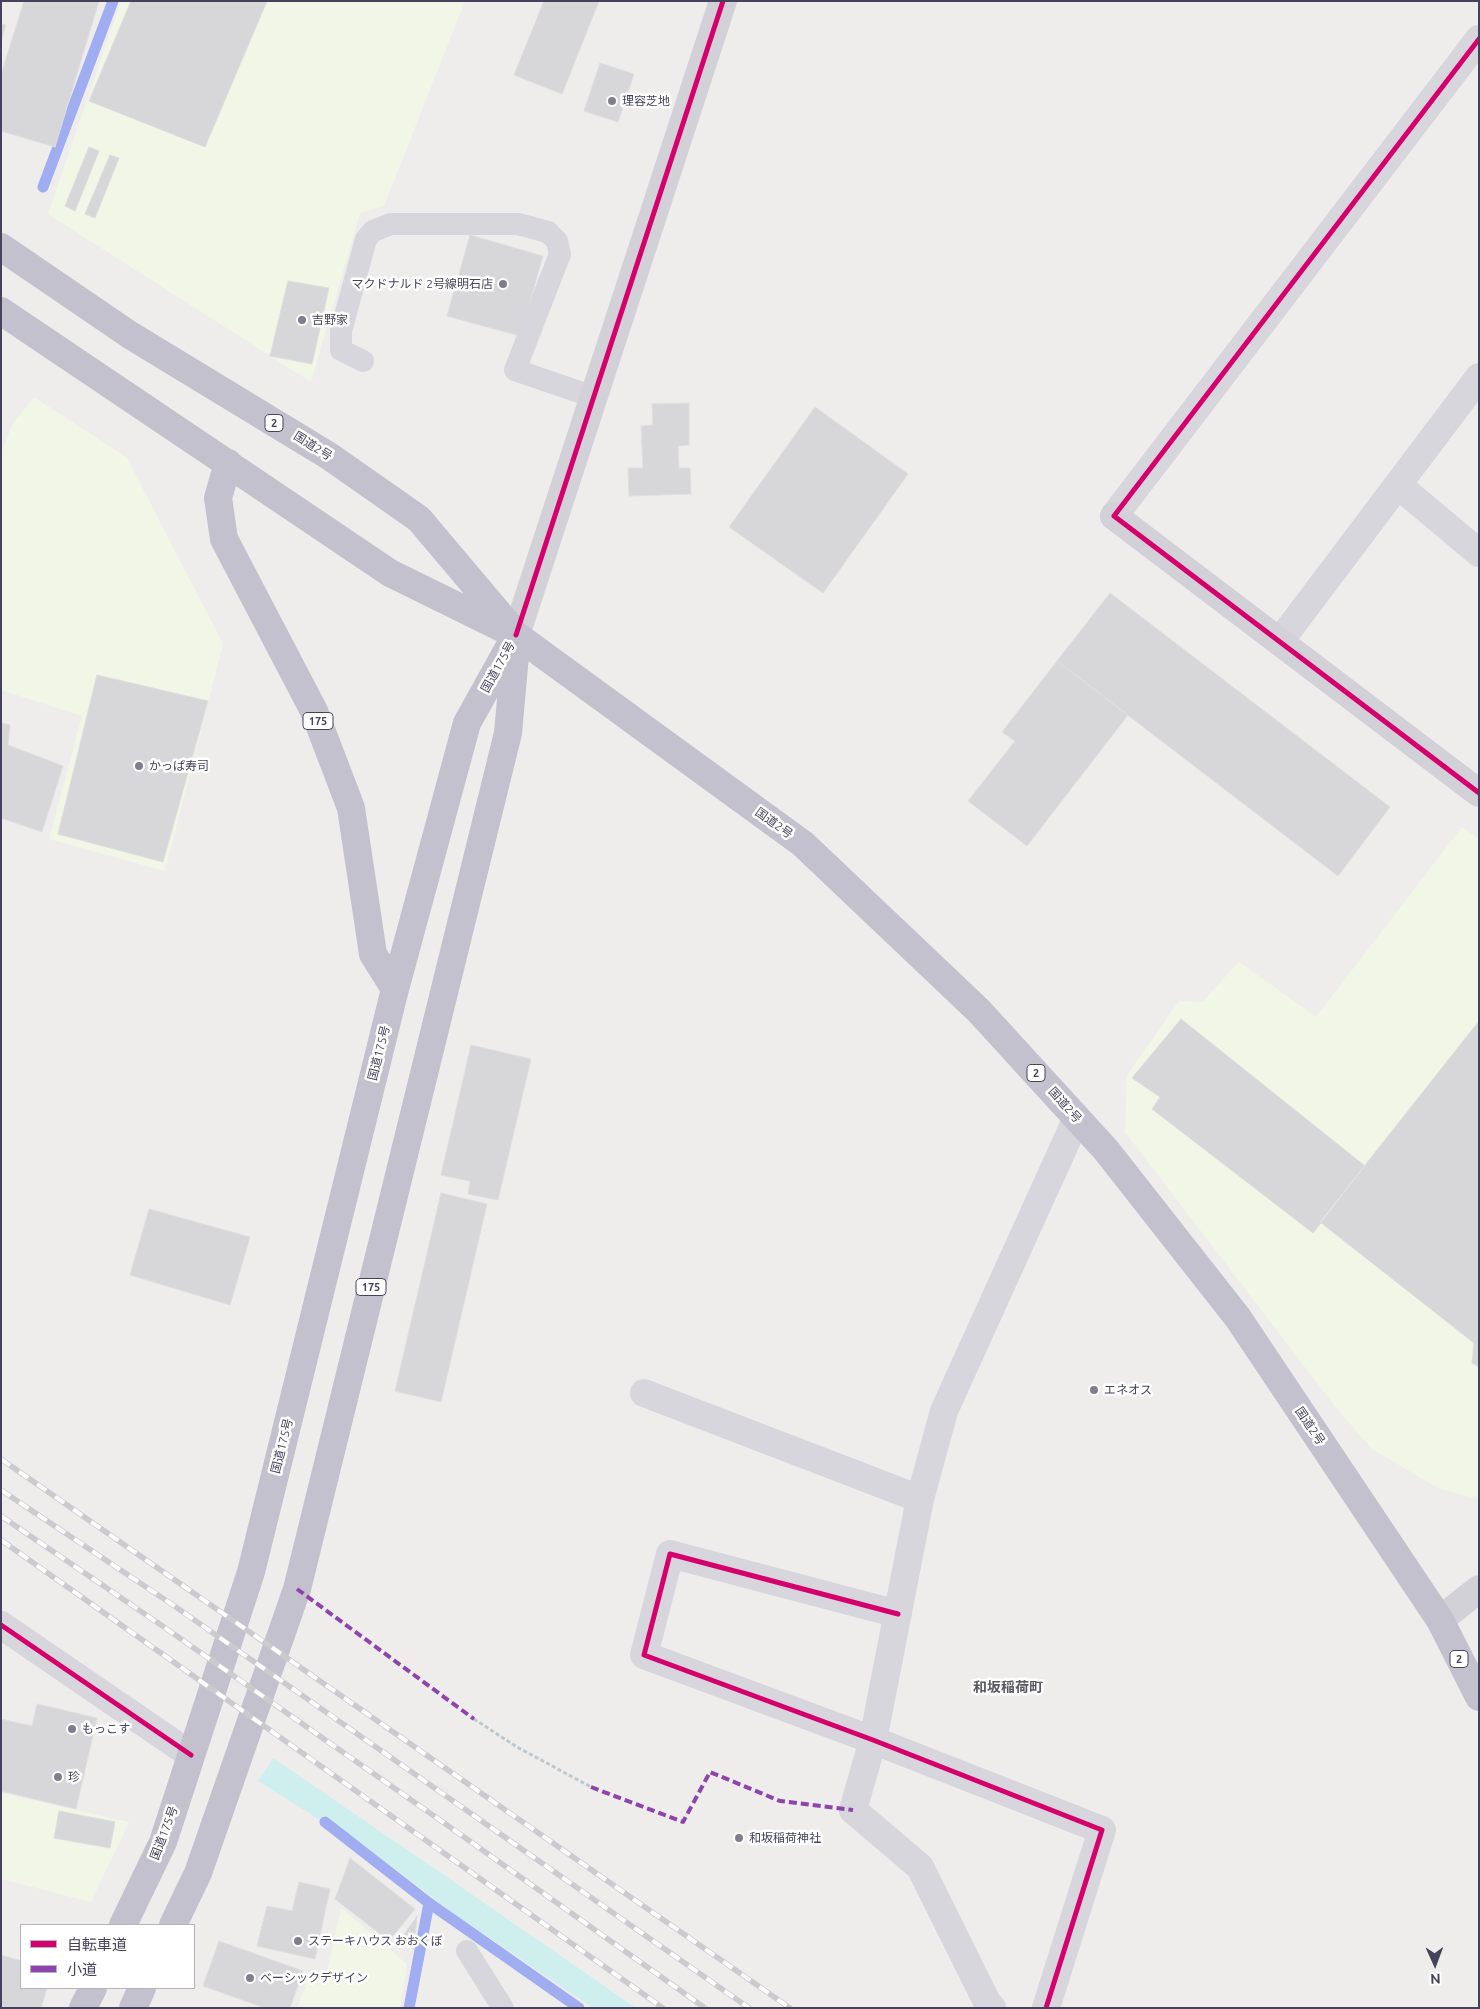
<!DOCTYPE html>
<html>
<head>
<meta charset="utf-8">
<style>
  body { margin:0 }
  #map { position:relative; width:1480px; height:2009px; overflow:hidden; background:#eeedec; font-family:Ubuntu,"Noto Sans JP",sans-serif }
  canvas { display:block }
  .frame { position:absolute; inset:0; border:2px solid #45435b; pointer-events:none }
  .legend { position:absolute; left:20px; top:1924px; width:175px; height:65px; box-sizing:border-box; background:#fff; border:1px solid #b5b4bd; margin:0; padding:6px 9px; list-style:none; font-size:15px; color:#45435b }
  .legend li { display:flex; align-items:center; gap:10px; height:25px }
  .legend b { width:25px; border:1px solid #b5b4bd }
  .north { position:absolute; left:1410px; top:1939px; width:50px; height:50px; -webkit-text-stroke:4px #fff; paint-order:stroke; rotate:178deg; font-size:14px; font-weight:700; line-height:20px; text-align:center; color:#45435b }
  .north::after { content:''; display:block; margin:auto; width:18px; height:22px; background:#45435b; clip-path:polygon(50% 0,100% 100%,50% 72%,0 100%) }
</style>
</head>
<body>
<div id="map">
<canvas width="1480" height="2009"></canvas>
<div class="frame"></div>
<ul class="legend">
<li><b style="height:6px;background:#d6006c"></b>自転車道</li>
<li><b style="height:6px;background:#8e44ad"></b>小道</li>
</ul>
<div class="north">N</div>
</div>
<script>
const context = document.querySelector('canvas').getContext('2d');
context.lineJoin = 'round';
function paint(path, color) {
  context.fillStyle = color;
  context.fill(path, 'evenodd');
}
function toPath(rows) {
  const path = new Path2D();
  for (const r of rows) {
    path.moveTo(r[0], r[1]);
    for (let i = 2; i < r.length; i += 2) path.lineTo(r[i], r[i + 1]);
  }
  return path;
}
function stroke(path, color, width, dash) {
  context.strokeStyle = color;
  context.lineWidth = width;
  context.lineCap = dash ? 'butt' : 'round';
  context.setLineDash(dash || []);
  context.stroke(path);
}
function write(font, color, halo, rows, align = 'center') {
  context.font = font + ' Ubuntu,"Noto Sans JP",sans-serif';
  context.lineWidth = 5;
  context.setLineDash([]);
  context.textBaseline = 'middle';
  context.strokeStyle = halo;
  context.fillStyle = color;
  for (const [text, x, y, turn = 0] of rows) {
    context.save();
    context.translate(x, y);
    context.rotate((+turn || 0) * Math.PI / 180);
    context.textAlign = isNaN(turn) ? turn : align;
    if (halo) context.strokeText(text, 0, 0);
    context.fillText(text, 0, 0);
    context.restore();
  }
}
paint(toPath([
  [121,1,465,1,384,206,360,213,311,382,48,214],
  [34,397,127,458,223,644,165,871,49,839,82,716,1,690,1,454,12,425],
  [1462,827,1479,839,1479,1496,1470,1497,1438,1488,1372,1449,1337,1409,1125,1132,1127,1075,1179,1001,1202,1002,1239,962,1316,1017],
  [1,1793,129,1822,91,1902,1,1879],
  [341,1908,407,1964,400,2008,297,2008,311,1971,326,1975]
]), '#f1f6e6');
paint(toPath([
  [273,1758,441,1873,636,2008,593,2008,460,1918,323,1815,320,1820,258,1781]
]), '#cfefef');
stroke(toPath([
  [43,187,113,1],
  [325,1822,429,1903,579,2008],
  [409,2008,429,1903]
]), '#a0adf1', 11);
const building = toPath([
  [24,1,99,1,55,147,1,131,1,75,24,1],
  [131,1,267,1,205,147,89,101,131,1],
  [544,1,599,1,562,94,514,75,544,1],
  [1,24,6,25,1,42,1,24],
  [600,63,634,74,618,122,584,111,600,63],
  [89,147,99,151,75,211,65,206,89,147],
  [110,155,119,158,95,218,85,214,110,155],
  [470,235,543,256,520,336,447,316,470,235],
  [288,281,329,288,312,364,270,356,288,281],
  [689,403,689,445,678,446,679,468,690,468,691,494,629,496,628,468,643,468,641,426,653,425,652,404,689,403],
  [815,407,908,474,823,593,729,527,815,407],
  [1110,593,1390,807,1338,876,1057,661,1110,593],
  [1057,661,1128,715,1027,846,968,801,1015,741,1002,732,1057,661],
  [97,675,208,701,163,862,58,834,97,675],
  [1,723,10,725,8,745,63,766,42,832,1,818,1,723],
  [1181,1019,1365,1166,1313,1233,1152,1109,1160,1097,1132,1078,1181,1019],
  [1479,1021,1479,1367,1472,1363,1474,1343,1320,1222,1479,1021],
  [471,1045,531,1059,498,1200,468,1194,470,1181,441,1175,471,1045],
  [441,1193,487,1204,441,1402,395,1391,441,1193],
  [149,1209,250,1237,230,1305,130,1275,149,1209],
  [37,1704,97,1718,76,1809,1,1791,1,1719,32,1726,37,1704],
  [59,1811,115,1822,110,1848,54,1838,59,1811],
  [350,1858,415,1909,389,1941,335,1899,350,1858],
  [299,1882,330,1889,315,1959,257,1946,267,1906,292,1911,299,1882],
  [417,1916,414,1949,400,1940,417,1916],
  [219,1941,303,1971,290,2008,265,2008,203,1986,219,1941],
  [1,1955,21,1961,21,1988,47,1988,41,2008,1,2008,1,1955]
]);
paint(building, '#d7d6d8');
stroke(building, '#dfdedf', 1);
stroke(toPath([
  [474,1719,517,1747,591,1787]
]), '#bec8ce', 3, [4, 2.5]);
stroke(toPath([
  [363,361,341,350,341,331,366,239,373,231,391,224,518,224,548,232,557,241,560,254,515,370,594,397],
  [467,1951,503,2008]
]), '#d7d6dc', 22);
stroke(toPath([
  [1398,485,1479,553],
  [1114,516,1479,39],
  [1280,641,1479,377],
  [644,1393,920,1499],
  [898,1614,670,1554,644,1655,873,1740,1102,1830,1046,2008],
  [1,1625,191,1755],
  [992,2008,988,2004,920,1867,853,1810,873,1740,920,1499,944,1411,1077,1118]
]), '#d7d6dc', 28);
stroke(toPath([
  [1114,516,1479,793],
  [516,635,723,1],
  [1440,1620,1479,1589]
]), '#d3d1d8', 28);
stroke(toPath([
  [1,247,130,335,329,456,419,519,511,628],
  [1,311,390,573,516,635,803,844,979,1011,1106,1150,1238,1318,1440,1620,1479,1697],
  [228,463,218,498,224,539,314,711,351,808,373,954,395,989],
  [123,1925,163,1842,251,1572,395,989,467,723,516,635],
  [173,1925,198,1873,297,1589,508,733,516,644],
  [83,2008,93,1988],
  [133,2008,142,1988]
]), '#c3c1cd', 28);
const rail = toPath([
  [1,1459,790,2008],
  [1,1490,173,1605,749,2008],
  [1,1516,161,1625,457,1832,705,2008],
  [1,1540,663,2008]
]);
stroke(rail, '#cbcbcf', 5.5);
stroke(rail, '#fff', 4, [11]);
stroke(toPath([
  [297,1589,474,1719],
  [591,1787,683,1822,710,1772,780,1801,853,1810]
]), '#8e44ad', 4, [8, 4]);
stroke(toPath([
  [1479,39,1114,516,1479,793],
  [516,635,723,1],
  [898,1614,670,1554,644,1655,873,1740,1102,1830,1046,2008],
  [1,1625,191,1755]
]), '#d6006c', 5);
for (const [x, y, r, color] of [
  [612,101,5,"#807e8e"],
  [503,284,5,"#807e8e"],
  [302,320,5,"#807e8e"],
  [139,766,5,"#807e8e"],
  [1094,1390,5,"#807e8e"],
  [72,1729,5,"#807e8e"],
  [58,1777,5,"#807e8e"],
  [739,1838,5,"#807e8e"],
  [298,1941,5,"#807e8e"],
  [250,1978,5,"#807e8e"]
]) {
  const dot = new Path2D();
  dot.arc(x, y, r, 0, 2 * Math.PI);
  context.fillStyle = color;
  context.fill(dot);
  stroke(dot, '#fff', 2);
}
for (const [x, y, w] of [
  [274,423,18],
  [318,721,30],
  [1036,1073,18],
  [371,1287,30],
  [1459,1659,18]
]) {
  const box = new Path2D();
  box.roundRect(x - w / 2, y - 8.5, w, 17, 4);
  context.fillStyle = '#fff';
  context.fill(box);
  stroke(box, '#45435b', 1);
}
write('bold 11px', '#45435b', null, [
  ["2",274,423],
  ["175",318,721],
  ["2",1036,1073],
  ["175",371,1287],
  ["2",1459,1659]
]);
write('12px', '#45435b', '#fff', [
  ["理容芝地",622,101],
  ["マクドナルド 2号線明石店",493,284,"right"],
  ["吉野家",312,320],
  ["かっぱ寿司",149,766],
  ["エネオス",1104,1390],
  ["もっこす",82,1729],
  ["珍",68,1777],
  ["和坂稲荷神社",749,1838],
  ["ステーキハウス おおくぼ",308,1941],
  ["ベーシックデザイン",260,1978]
], 'left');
write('12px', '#45435b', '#fff', [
  ["国道2号",313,446,32],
  ["国道175号",498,667,-61],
  ["国道2号",774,823,36],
  ["国道175号",379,1053,-76],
  ["国道2号",1065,1105,48],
  ["国道2号",1310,1426,56],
  ["国道175号",282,1446,-76],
  ["国道175号",164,1833,-69]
]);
write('bold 14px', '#5a5861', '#fff', [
  ["和坂稲荷町",1008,1687]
]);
</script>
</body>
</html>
